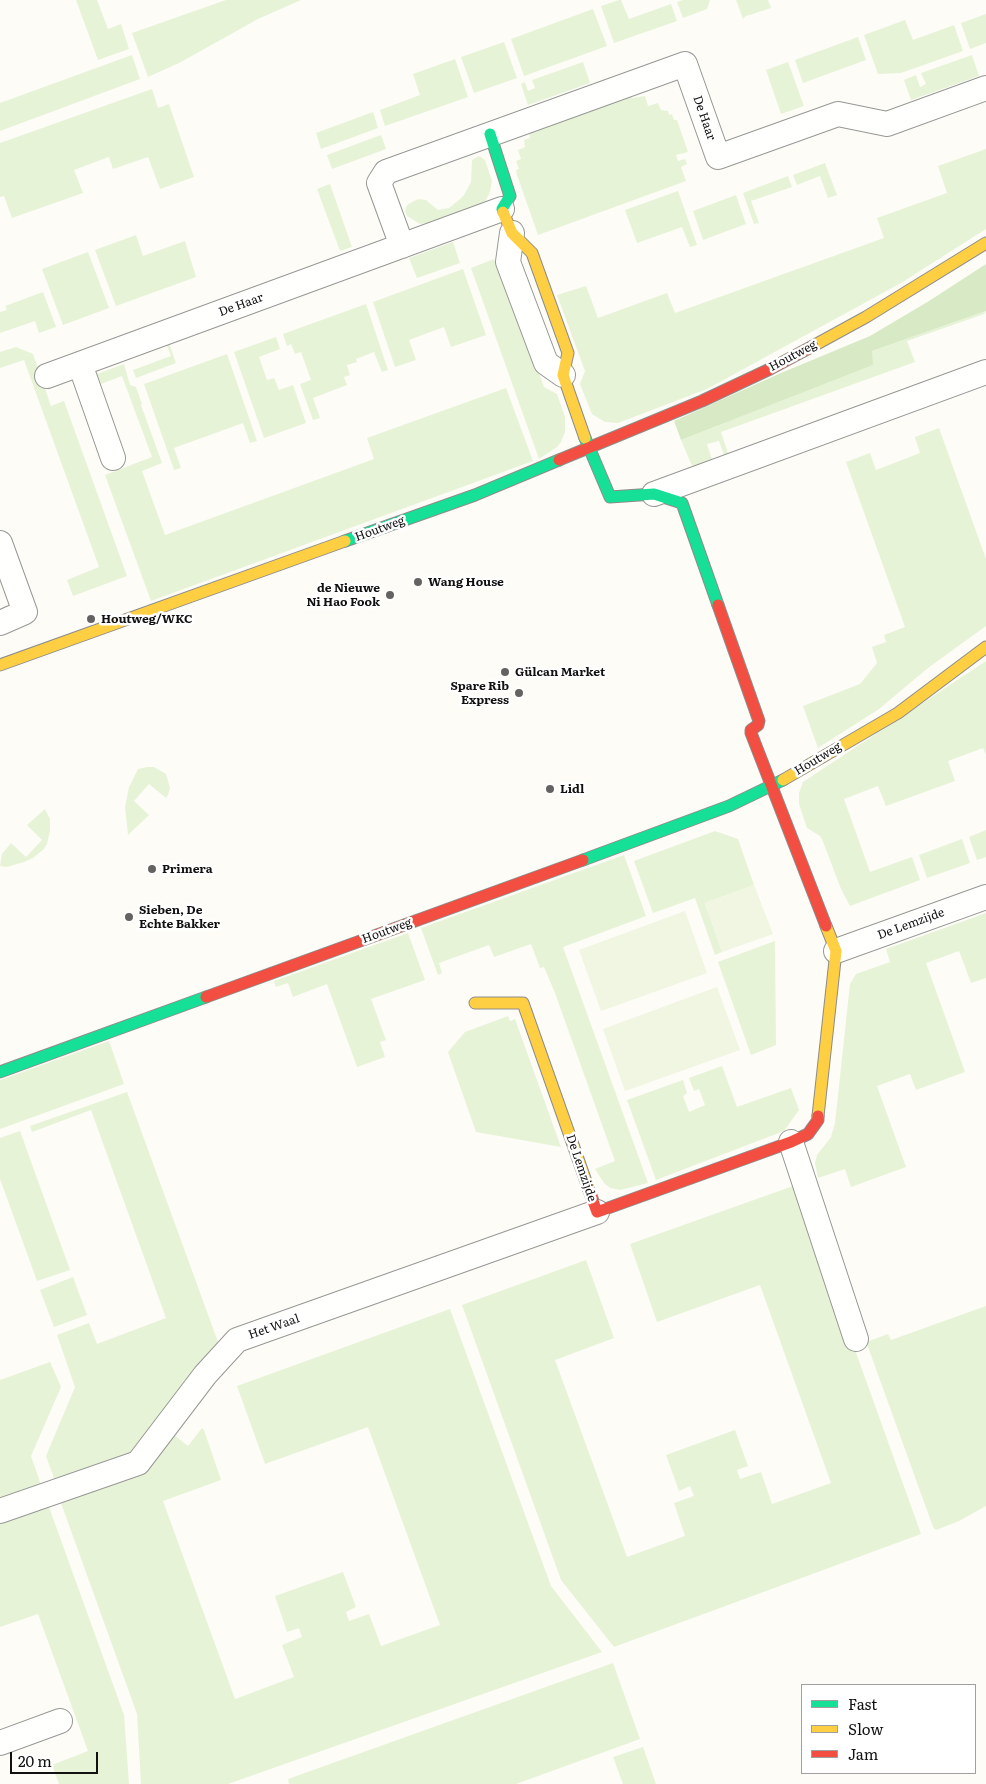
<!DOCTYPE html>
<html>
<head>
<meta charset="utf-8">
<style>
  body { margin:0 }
  #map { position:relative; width:986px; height:1784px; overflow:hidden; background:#fdfcf7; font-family:Literata,serif }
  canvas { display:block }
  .legend { position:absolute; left:801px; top:1684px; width:175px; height:90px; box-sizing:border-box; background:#fff; border:1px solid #a0a0a0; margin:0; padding:6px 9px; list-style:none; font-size:15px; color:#111 }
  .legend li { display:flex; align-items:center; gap:10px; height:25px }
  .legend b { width:25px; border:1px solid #a0a0a0 }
  .scale { position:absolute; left:10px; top:1752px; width:88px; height:22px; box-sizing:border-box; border:2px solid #111; border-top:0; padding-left:6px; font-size:15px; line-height:18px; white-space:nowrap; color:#111; -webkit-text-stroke:4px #fff; paint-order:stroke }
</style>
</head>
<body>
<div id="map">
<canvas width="986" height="1784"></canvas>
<ul class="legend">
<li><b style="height:6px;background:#16e098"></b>Fast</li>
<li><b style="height:6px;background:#ffcf43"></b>Slow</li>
<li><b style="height:6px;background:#f24e42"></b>Jam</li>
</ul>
<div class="scale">20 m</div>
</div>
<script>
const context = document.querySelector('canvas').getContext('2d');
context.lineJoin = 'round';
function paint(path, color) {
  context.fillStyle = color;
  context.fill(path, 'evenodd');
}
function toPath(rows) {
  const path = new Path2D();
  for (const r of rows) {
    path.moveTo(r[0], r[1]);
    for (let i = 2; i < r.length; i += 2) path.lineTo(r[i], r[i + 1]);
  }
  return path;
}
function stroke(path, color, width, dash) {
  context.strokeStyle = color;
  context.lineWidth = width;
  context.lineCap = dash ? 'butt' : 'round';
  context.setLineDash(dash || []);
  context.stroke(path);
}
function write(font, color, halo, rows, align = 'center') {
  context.font = font + ' Literata,serif';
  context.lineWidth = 5;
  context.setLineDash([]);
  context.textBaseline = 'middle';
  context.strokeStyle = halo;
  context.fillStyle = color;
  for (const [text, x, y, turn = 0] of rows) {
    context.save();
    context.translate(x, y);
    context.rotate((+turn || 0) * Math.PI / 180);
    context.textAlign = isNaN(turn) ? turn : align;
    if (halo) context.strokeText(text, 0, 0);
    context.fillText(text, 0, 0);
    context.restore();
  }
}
paint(toPath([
  [76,0,97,0,108,29,121,24,129,49,98,60],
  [226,0,301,0,258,19,181,62,148,77,132,33],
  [619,0,621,0,629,19,671,4,677,21,614,43,601,6],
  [683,0,710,0,707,9,683,18,677,2],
  [736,0,768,0,771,8,746,16,743,19],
  [593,9,607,46,524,76,511,39],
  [986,14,986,43,970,49,961,23],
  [905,20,913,40,954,25,963,51,901,73,878,74,864,35],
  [858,37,866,60,803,83,795,60],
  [504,42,517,78,474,93,461,57],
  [132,55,140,79,0,131,0,103],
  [972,55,979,76,911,100,904,80,916,75,920,87,926,84,921,73],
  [455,59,468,97,385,126,380,110,420,95,413,74],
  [583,62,590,83,528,105,521,84,525,82,528,91,535,88,532,80],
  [788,62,804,106,781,114,766,70],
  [152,89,158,108,169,104,194,177,160,189,148,157,113,169,109,157,74,170,83,193,12,218,4,196,0,197,0,143],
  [631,95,632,98,645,96,648,106,658,103,661,110,668,111,669,115,672,114,674,120,677,120,688,152,676,155,678,161,685,159,687,164,681,167,686,181,538,235,517,175,516,170,519,169,516,161,521,159,518,150,525,147,524,140,530,138,529,133,533,131],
  [373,112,378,128,321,149,316,133],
  [381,135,386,149,332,169,327,155],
  [986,149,986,229,901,283,707,389,618,423,605,422,592,414,580,384,585,371,557,295,586,286,598,318,667,293,675,313,884,238,877,218,947,193,938,166],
  [479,156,485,160,492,181,490,192,485,202,481,205,439,221,420,224,407,216,405,211,407,205,418,199,426,200,438,210,449,208,459,200,464,195,471,182,472,160],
  [825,163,837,195,828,198,820,176,797,185,793,175],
  [788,176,792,187,751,201,759,223,754,224,743,193],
  [330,184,352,247,340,251,317,189],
  [678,191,697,245,690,247,682,227,637,243,625,210],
  [736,195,746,224,703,240,693,211],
  [136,235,143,256,185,241,196,277,116,306,95,250],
  [453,242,460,263,417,278,409,258],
  [88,252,109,308,63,325,42,269],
  [494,259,499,274,502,273,544,387,557,394,565,417,565,432,561,442,557,447,539,459,471,268],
  [463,269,486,335,451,347,444,327,409,340,416,360,395,367,373,302],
  [43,292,56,327,39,333,35,321,0,333,0,312,7,310,5,306],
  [366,304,388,370,382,372,374,352,356,359,357,362,347,365,350,375,344,377,347,385,313,398,320,418,313,420,300,384,311,380,301,352,295,354,291,344,287,346,283,334],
  [986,311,984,314,907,341,915,362,721,432,728,453,724,455,719,441,707,444,712,459,706,461,706,464,693,468,681,440,872,365,872,351],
  [276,337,280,349,259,357,267,380,274,378,279,390,293,385,306,423,264,438,234,352],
  [166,343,169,343,176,363,136,378,133,370,171,356],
  [16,347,33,354,51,406,64,401,127,576,73,596,67,580,99,567,24,360,0,368,0,352],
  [227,354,257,441,250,443,243,423,174,448,181,468,174,470,144,384],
  [124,364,130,385,136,387,142,404,141,405,162,463,142,471,165,535,374,459,367,438,506,388,533,461,151,601,105,475,152,457,122,376,101,384,97,374],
  [939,428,986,559,986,626,928,668,879,709,818,748,803,706,860,684,877,663,872,647,886,642,884,635,905,627,846,462,870,453,876,470,920,453,915,437],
  [986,661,986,755,983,748,948,761,955,781,886,806,878,786,844,799,870,872,912,857,920,880,850,906,841,889,822,839,820,836,807,828,799,804,799,793,803,782],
  [147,767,154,767,166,774,170,788,168,795,166,798,149,784,134,801,149,815,128,835,125,807,129,787,138,769],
  [45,809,50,819,50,831,47,844,44,849,33,858,24,862,7,867,0,866,2,854,11,843,26,857,42,840,27,825],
  [986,830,986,857,977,860,969,837],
  [715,831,738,839,754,885,705,903,722,952,715,955,695,898,653,913,634,861],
  [962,839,970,863,927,878,919,855],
  [624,855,646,916,563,947,648,1183,620,1190,610,1188,604,1183,595,1169,615,1161,555,993,544,967,540,968,531,944,494,957,489,945,439,963,442,973,438,975,421,928],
  [986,913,986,978,971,983,959,951,926,963,965,1072,916,1090,910,1074,877,1086,906,1167,851,1187,845,1169,818,1178,815,1163,817,1155,831,1137,835,1123,850,984,856,974,890,962,886,949],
  [408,933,425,980,371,999,386,1040,380,1042,385,1057,357,1067,327,984,293,997,288,983,276,987,274,981],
  [775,941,776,1045,751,1055,718,962],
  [508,1016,510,1021,515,1019,561,1147,476,1132,448,1052,465,1032],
  [109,1041,124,1084,0,1129,0,1080],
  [722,1066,737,1107,791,1088,799,1110,784,1131,656,1180,627,1100,683,1080,687,1093,683,1096,689,1112,705,1105,699,1089,694,1091,689,1078],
  [127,1092,218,1342,130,1454,55,1481,46,1456,75,1387,57,1335,89,1323,97,1344,166,1318,91,1110,32,1132,30,1126],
  [20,1131,70,1270,37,1281,0,1179,0,1138],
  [796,1185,921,1534,614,1647,561,1580,462,1305,586,1260,614,1338,555,1360,627,1557,685,1536,674,1503,694,1496,690,1486,679,1491,666,1455,735,1430,748,1466,737,1470,740,1479,761,1472,772,1504,831,1483,760,1285,657,1322,630,1244],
  [73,1277,87,1315,54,1327,40,1290],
  [986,1306,986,1506,959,1521,936,1530,933,1527,867,1344,869,1341,888,1334,891,1340],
  [450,1309,551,1586,602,1652,228,1784,141,1784,137,1714,61,1503,143,1473,174,1435,188,1446,202,1428,204,1430,221,1480,163,1501,235,1699,294,1677,282,1645,302,1637,299,1628,287,1632,275,1596,343,1572,356,1607,346,1612,349,1621,369,1614,381,1646,440,1625,368,1427,265,1464,237,1386],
  [50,1362,61,1387,31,1456,41,1485,0,1500,0,1380],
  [49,1507,124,1715,129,1784,59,1784,52,1765,88,1751,38,1614,0,1627,0,1524],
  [613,1663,640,1739,516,1784,289,1784,288,1779],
  [643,1747,656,1784,623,1784,613,1757]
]), '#e7f3d7');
paint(toPath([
  [986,264,986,311,872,351,873,365,681,440,674,421,781,373,870,336,929,301]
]), '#d8eac5');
paint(toPath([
  [754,885,773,934,722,952,705,903],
  [685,911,707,973,601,1011,579,950],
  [717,987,740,1050,625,1091,603,1029]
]), '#f0f6e1');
const street = toPath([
  [512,233,508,262,546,363,563,375],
  [402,246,379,183,386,172,685,64,718,157,838,114,887,124,986,88],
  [80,364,113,458],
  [47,376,502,209],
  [654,494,986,372],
  [0,543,25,612,0,623],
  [836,951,986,897],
  [791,1142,856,1339],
  [0,1511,138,1463,205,1375,237,1340,597,1212],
  [0,1743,60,1721]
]);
const fast = toPath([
  [490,134,510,196,502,209,503,212],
  [585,438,610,497,654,494,682,503,718,605],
  [345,541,475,495,559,460],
  [583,860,729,806,783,780],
  [0,1072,206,997]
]);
const slow = toPath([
  [503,212,512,233,532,253,568,353,563,375,585,438],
  [813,346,866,317,986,243],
  [0,665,345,541],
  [783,780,898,713,986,647],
  [475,1003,523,1003,589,1190],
  [818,1116,836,951,826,926]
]);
const jam = toPath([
  [559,460,702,401,770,369,813,346],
  [718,605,759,721,758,725,751,730,751,733,826,926],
  [206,997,583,860],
  [589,1190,597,1212,791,1142,808,1134,818,1120,818,1116]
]);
stroke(street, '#979795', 26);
stroke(fast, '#8e8d8b', 13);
stroke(slow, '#8e8d8b', 13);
stroke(jam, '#8e8d8b', 13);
stroke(street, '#fffffe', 24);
stroke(fast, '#16e098', 11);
stroke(slow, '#ffcf43', 11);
stroke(jam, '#f24e42', 11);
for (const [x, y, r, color] of [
  [418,582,5,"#646362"],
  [390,595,5,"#646362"],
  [91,619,5,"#646362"],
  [505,672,5,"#646362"],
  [519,693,5,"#646362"],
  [550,789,5,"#646362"],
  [152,869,5,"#646362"],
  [129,917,5,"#646362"]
]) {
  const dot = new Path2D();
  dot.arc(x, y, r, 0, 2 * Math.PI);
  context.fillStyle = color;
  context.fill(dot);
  stroke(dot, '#fff', 2);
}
write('12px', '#111', '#fff', [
  ["De Haar",704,118,71],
  ["De Haar",241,305,-20],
  ["Houtweg",793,356,-28],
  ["Houtweg",380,529,-20],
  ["Houtweg",818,759,-31],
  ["De Lemzijde",911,924,-20],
  ["Houtweg",387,931,-20],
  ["De Lemzijde",581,1168,71],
  ["Het Waal",274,1327,-19]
]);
write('bold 12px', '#111', '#fff', [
  ["Wang House",428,582],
  ["de Nieuwe",380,588,"right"],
  ["Ni Hao Fook",380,602,"right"],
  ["Houtweg/WKC",101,619],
  ["Gülcan Market",515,672],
  ["Spare Rib",509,686,"right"],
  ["Express",509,700,"right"],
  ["Lidl",560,789],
  ["Primera",162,869],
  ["Sieben, De",139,910],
  ["Echte Bakker",139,924]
], 'left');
</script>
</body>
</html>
